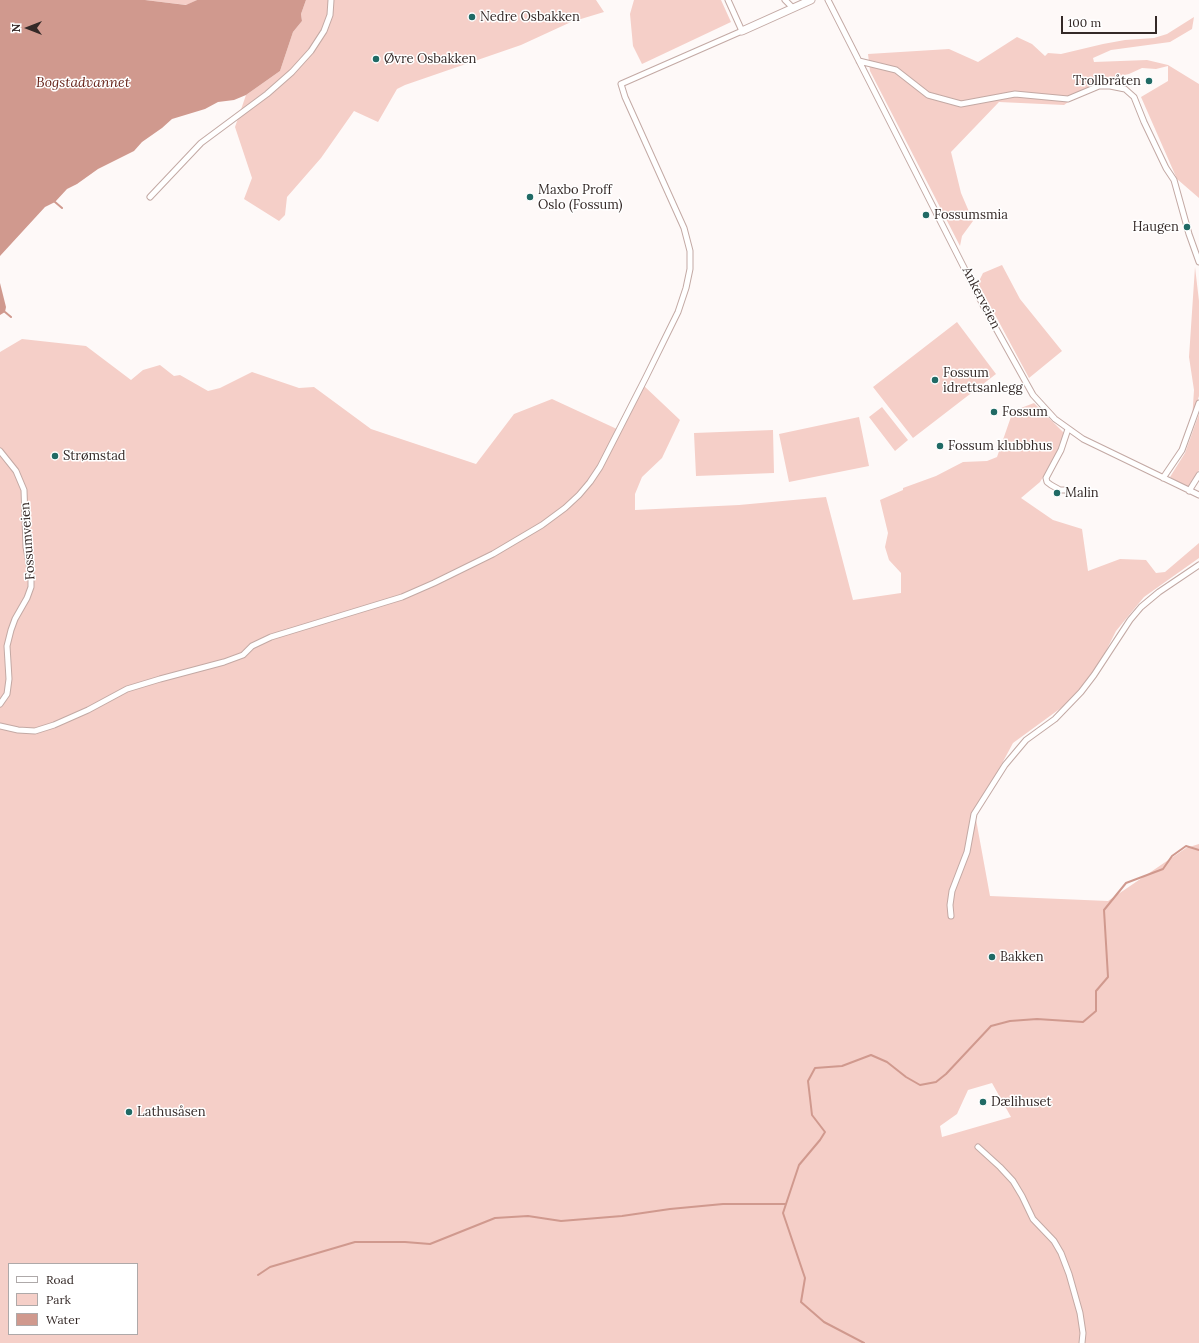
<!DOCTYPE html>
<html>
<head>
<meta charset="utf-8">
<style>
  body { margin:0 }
  #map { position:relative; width:1199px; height:1343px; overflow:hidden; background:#fef9f8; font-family:Lora,serif }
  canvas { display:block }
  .legend { position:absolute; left:8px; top:1263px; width:130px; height:72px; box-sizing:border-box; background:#fff; border:1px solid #aea9a9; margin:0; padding:5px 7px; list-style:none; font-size:12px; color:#342927 }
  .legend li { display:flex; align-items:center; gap:8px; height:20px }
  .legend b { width:20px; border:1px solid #aea9a9 }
  .north { position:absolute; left:8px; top:8px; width:40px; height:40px; -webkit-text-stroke:3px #fff; paint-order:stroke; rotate:270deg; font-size:11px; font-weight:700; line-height:16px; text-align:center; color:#342927 }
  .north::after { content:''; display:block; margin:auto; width:14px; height:18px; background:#342927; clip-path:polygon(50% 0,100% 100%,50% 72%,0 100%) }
  .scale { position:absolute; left:1061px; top:16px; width:96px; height:18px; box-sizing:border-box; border:2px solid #342927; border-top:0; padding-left:5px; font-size:12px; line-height:14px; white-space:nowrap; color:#342927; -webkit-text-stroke:3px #fff; paint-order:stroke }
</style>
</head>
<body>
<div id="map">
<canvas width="1199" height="1343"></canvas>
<ul class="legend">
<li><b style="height:5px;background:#fff"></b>Road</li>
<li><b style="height:11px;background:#f5cfc8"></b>Park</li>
<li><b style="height:11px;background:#d0998e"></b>Water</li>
</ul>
<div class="north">N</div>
<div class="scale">100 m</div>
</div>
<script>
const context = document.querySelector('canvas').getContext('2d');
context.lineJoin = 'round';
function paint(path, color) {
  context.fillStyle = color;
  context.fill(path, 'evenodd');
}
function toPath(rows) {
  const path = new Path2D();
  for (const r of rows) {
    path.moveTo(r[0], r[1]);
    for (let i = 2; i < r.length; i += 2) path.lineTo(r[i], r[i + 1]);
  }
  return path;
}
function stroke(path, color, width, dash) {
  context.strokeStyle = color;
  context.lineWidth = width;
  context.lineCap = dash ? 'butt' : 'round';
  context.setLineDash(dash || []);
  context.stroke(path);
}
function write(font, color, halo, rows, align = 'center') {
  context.font = font + ' Lora,serif';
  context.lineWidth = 3;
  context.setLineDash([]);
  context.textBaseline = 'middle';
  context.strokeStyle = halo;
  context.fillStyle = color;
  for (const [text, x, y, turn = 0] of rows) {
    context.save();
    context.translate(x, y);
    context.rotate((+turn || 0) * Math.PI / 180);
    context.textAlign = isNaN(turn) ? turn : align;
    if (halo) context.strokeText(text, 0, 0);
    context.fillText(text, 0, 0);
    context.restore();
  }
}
paint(toPath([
  [145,0,197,0,187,5],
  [306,0,596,0,604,12,571,22,521,45,405,85,397,89,378,122,354,111,321,158,287,197,285,215,279,221,244,199,252,178,235,127,246,95,280,71,293,32,302,21,301,14],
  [634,0,721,0,731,22,642,64,633,46,630,14],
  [1194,17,1192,29,1170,42,1111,50,1093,58,1094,62,1147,60,1168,65,1199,84,1199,198,1177,179,1141,97,1168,81,1168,66,1156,69,1142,68,1129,74,1100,80,1064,105,999,102,951,152,961,193,973,221,962,236,960,246,870,71,868,54,949,49,978,62,1017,37,1032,44,1045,56,1048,53,1061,54,1103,44,1125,40,1154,38,1167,34],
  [1002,265,1020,299,1062,351,1029,378,978,283,983,273],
  [1195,267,1199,301,1199,396,1192,420,1194,390,1189,357],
  [957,322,996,374,913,438,873,387],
  [22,339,86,346,131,380,143,370,160,365,174,376,180,375,208,391,220,388,252,372,299,388,314,387,371,429,476,464,514,414,552,399,619,430,643,385,680,420,662,458,642,477,635,494,635,510,739,505,826,497,853,600,901,593,901,573,889,560,885,547,888,533,880,500,903,490,903,488,936,476,963,462,987,461,997,457,1013,411,1034,403,1064,433,1059,452,1040,482,1021,498,1053,520,1082,529,1088,571,1120,559,1146,560,1156,573,1165,572,1199,543,1199,558,1144,597,1116,631,1098,667,1076,697,1013,743,975,814,990,896,1108,901,1186,848,1199,844,1199,1343,0,1343,0,352],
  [992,1083,1011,1117,942,1137,940,1126,957,1114,968,1090],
  [9,1264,137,1264,137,1334,9,1334],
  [882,407,908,440,895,451,869,417],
  [1199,414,1199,470,1188,488,1170,477,1185,453],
  [859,417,869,466,789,482,779,434],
  [773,430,774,473,696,476,694,433]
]), '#f5cfc8');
paint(toPath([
  [0,0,145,0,186,5,197,0,306,0,301,14,302,21,293,32,280,71,246,95,234,100,218,102,205,109,172,119,162,128,142,142,134,151,98,169,77,184,67,189,55,202,45,207,0,256],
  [0,283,6,307,5,312,0,315]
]), '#d0998e');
stroke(toPath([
  [55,202,62,208],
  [5,312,11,317],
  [258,1275,270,1267,355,1242,405,1242,430,1244,495,1218,528,1216,561,1221,622,1216,670,1209,723,1204,786,1204],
  [864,1343,824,1322,801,1302,805,1278,783,1213,799,1165,820,1140,825,1132,812,1115,808,1081,815,1068,842,1066,871,1055,887,1062,906,1077,920,1085,936,1082,946,1074,991,1026,1010,1021,1037,1019,1083,1022,1096,1011,1096,991,1108,977,1104,910,1126,883,1163,869,1172,856,1186,846,1199,850]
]), '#d0998e', 2);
const street = toPath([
  [785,0,793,8],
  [828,0,984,307,1033,395,1055,419,1083,439,1199,495],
  [859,61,896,70,928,95,961,104,1015,94,1068,99,1099,86,1110,86,1125,89,1134,97,1144,122,1166,168,1174,180,1189,234,1199,262],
  [150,197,201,143,267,94,292,72,311,51,324,31,330,15,331,0],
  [0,451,16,471,24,490,26,547,31,574,31,587,27,598,15,619,11,630,7,646,9,679,7,694,0,704],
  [1163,478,1182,450,1199,403],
  [1065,490,1060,490,1051,485,1047,482,1046,478,1061,450,1068,429],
  [1189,491,1199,475],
  [0,726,18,730,35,731,54,725,88,710,127,689,160,679,224,662,243,655,252,646,271,637,402,597,434,583,493,554,542,525,565,508,579,495,590,482,600,467,646,377,678,312,686,288,690,269,690,251,684,228,625,97,621,84,742,31,728,0],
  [951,916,950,905,952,891,967,852,974,814,1005,765,1026,740,1055,719,1081,692,1094,675,1130,620,1141,607,1159,592,1199,565],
  [978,1147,1000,1167,1013,1181,1022,1196,1033,1219,1054,1241,1061,1253,1069,1274,1080,1313,1083,1333,1082,1343]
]);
const secondary = toPath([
  [742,31,811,0]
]);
stroke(street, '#c3a9a4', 7);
stroke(secondary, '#c3a9a4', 9);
stroke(street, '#fff', 5);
stroke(secondary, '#fff', 7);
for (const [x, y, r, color] of [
  [472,17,4,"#206a65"],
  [376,59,4,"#206a65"],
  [1149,81,4,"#206a65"],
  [530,197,4,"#206a65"],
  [926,215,4,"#206a65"],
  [1187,227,4,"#206a65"],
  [935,380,4,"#206a65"],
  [994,412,4,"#206a65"],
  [940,446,4,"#206a65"],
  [55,456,4,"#206a65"],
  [1057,493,4,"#206a65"],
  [992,957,4,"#206a65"],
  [983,1102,4,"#206a65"],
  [129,1112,4,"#206a65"]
]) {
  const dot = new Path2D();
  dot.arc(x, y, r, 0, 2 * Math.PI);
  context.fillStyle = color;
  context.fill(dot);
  stroke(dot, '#fff', 1.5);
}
write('13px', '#342927', '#fff', [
  ["Nedre Osbakken",480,17],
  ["Øvre Osbakken",384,59],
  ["Trollbråten",1141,81,"right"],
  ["Maxbo Proff",538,190],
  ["Oslo (Fossum)",538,205],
  ["Fossumsmia",934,215],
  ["Haugen",1179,227,"right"],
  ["Fossum",943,373],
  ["idrettsanlegg",943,388],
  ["Fossum",1002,412],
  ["Fossum klubbhus",948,446],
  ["Strømstad",63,456],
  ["Malin",1065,493],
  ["Bakken",1000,957],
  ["Dælihuset",991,1102],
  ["Lathusåsen",137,1112]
], 'left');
write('13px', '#342927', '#fff', [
  ["Ankerveien",981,298,63],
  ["Fossumveien",28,541,-94]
]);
write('italic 14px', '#69261c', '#fff', [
  ["Bogstadvannet",83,83]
]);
</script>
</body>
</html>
